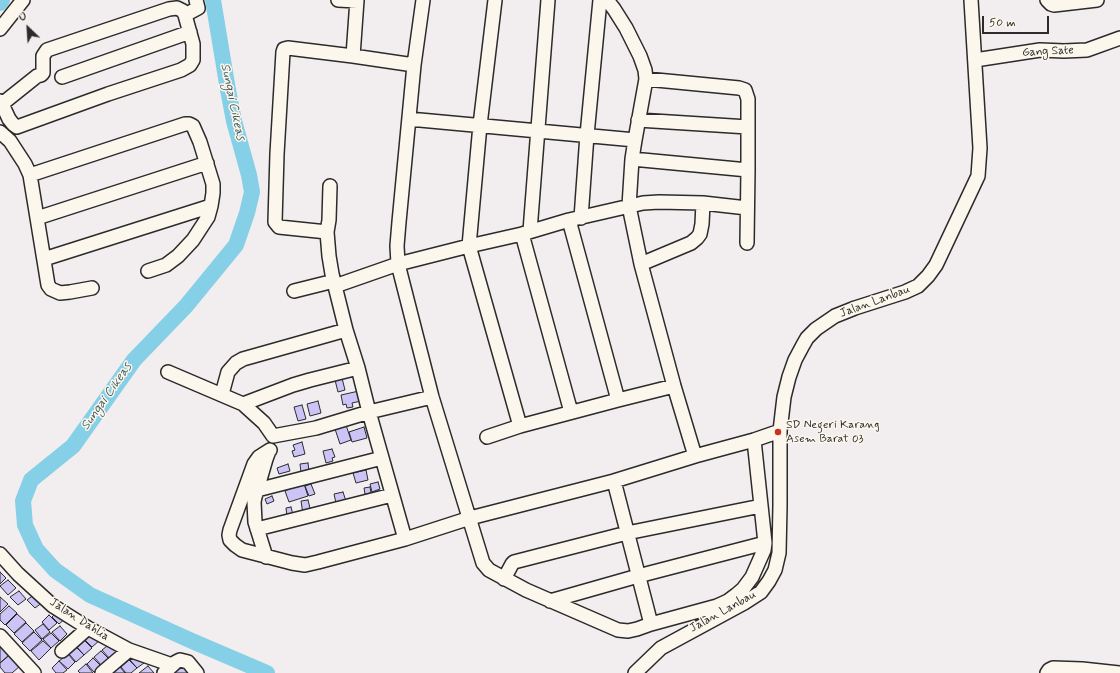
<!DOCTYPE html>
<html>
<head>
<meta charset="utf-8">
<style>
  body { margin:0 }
  #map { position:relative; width:1120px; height:673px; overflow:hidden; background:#f2edee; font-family:Mynerve,sans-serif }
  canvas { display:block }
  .north { position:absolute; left:8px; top:8px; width:40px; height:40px; -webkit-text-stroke:3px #fbf7ec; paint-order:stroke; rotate:335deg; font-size:11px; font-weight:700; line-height:16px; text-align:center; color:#2b2b2b }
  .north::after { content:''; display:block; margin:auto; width:14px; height:18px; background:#2b2b2b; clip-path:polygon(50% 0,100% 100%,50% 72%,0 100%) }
  .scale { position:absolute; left:982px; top:16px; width:67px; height:18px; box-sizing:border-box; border:2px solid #2b2b2b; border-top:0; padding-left:5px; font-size:12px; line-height:14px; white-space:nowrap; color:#2b2b2b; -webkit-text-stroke:3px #fbf7ec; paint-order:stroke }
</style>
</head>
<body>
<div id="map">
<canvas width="1120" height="673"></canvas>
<div class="north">U</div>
<div class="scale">50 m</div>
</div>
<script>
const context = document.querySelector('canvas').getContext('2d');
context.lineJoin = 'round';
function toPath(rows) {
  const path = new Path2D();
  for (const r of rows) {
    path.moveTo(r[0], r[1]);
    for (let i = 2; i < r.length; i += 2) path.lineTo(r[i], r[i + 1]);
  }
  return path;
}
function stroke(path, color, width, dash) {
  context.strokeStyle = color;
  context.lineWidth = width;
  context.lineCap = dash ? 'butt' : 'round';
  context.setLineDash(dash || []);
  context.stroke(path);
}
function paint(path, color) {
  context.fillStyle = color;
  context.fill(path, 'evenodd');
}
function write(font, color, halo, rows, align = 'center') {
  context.font = font + ' Mynerve,sans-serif';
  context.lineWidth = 3;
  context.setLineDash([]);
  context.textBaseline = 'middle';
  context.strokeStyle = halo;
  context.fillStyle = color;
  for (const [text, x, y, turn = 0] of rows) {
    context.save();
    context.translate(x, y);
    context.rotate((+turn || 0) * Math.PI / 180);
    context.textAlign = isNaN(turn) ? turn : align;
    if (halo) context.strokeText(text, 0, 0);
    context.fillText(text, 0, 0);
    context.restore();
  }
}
stroke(toPath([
  [213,0,228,90,234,121,249,175,252,192,247,213,236,245,186,306,134,360,73,446,31,480,23,501,25,525,36,549,55,570,90,595,192,641,267,673],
  [0,3,2,0]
]), '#86d0e7', 16);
const building = toPath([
  [342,378,345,390,338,392,335,380,342,378],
  [359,391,361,401,352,403,353,407,347,408,346,404,343,405,341,395,359,391],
  [318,401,321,413,310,416,307,404,318,401],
  [302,405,306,419,298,421,294,407,302,405],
  [346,425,351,440,340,444,335,429,346,425],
  [364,427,367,438,352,442,349,432,364,427],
  [302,442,305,454,294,457,292,451,295,450,293,445,302,442],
  [332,449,335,457,332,458,333,461,326,463,323,451,332,449],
  [308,463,309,471,301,472,300,464,308,463],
  [288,464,290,471,279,474,277,468,288,464],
  [366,470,368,480,356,483,353,473,366,470],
  [378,482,380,489,372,492,370,484,378,482],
  [298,484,299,486,304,484,308,496,289,502,285,491,291,488,291,487,298,484],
  [311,484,315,494,309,496,305,486,311,484],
  [370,487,371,493,365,494,364,488,370,487],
  [343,492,346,501,336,503,334,494,343,492],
  [272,496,274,501,267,504,265,499,272,496],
  [308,500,311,512,303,514,301,501,308,500],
  [291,507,293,515,287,516,286,508,291,507],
  [0,572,6,578,0,584,0,572],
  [8,580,16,588,8,595,0,586,8,580],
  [19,591,26,599,18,605,10,597,19,591],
  [35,594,43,602,35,608,27,600,35,594],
  [0,597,8,604,0,612,0,597],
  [9,606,17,613,5,625,0,620,0,614,9,606],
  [59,610,66,618,59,624,52,617,59,610],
  [17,614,26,622,14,633,6,625,17,614],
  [49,615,57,623,49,630,42,622,49,615],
  [26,623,34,631,22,642,14,634,26,623],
  [43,624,50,632,42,639,35,630,43,624],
  [60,626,67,634,60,641,52,632,60,626],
  [34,632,42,640,30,651,22,643,34,632],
  [92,632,100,640,92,647,84,639,92,632],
  [51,633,59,641,51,648,43,639,51,633],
  [84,640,92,648,84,655,76,646,84,640],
  [43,641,51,648,39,660,31,651,43,641],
  [0,643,10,654,0,663,0,643],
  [111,643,118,652,110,659,102,650,111,643],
  [76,647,84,655,76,662,69,654,76,647],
  [101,651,109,659,102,666,94,657,101,651],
  [11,654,20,666,12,673,5,673,0,667,0,663,11,654],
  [68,654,75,662,68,669,59,661,68,654],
  [137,654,144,663,137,668,130,660,137,654],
  [93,658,101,666,94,672,87,664,93,658],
  [129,660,137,668,131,673,126,673,121,667,129,660],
  [59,661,67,670,63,673,56,673,52,668,59,661],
  [184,662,189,673,175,673,174,671,184,662],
  [86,664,93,673,80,673,78,671,86,664],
  [148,666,154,673,139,673,148,666],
  [120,667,125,673,113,673,120,667]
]);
paint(building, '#ccc4f7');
stroke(building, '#2b2b2b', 1);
const minor = toPath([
  [338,0,357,1],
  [423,0,414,65,399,222,397,246,398,264,432,397,483,563,489,570,526,590,618,630,628,631,637,629,651,624,717,606,728,601,736,595,743,589,752,577,764,550,765,543,754,440],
  [495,0,480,125,469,246,520,426],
  [607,0,614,9,626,28,640,56,645,70,646,79,635,140,632,159,629,206,641,264,674,386,695,456],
  [1047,0,1051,4,1054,5,1097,0],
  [185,15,198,8,196,0],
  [0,29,23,0],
  [353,56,357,0],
  [975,60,1040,50,1064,51,1087,50,1120,38],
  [62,77,190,32],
  [646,79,739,88,745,90,748,99,748,170,747,243],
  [0,101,2,104,9,119,13,124,17,127,108,94,181,70,190,65,193,60,193,44,185,15,183,11,177,8,169,9,47,50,43,56,43,73,41,75,37,76,2,104,0,106],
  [409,119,635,140],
  [638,120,748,127],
  [0,132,10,141,25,164,30,175,48,285,51,289,60,293,70,292,92,288],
  [632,159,748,170],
  [30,175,185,124,189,124,193,126,200,142,213,184,213,193,211,206,208,217,193,240,178,256,166,265,148,271],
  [330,186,329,220,327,232,329,256,332,274,346,330,358,368,369,412,405,539],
  [37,218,207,163],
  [581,218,587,135,600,0],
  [569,220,618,400],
  [530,231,548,0],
  [327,232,279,227,275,222,277,154,283,52,284,49,288,48,353,56,414,65],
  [522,234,571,412],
  [44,259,211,206],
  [641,264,691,243,697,238,700,234,702,224,703,203],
  [335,286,398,264,469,246,522,234,569,220,643,203,659,202,703,203,747,208],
  [294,291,334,281],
  [168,372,243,404,264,423,273,436],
  [222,394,228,372,236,363,243,359,346,330],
  [243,404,293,385,310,380,358,368],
  [273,436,316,428,369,412,432,397],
  [487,437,520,426,618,400,674,386],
  [270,450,259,457,254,464,230,530,229,535,230,540,235,545,242,550,292,563,305,565,318,562,405,539,470,518,614,481,695,456,754,440,780,431],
  [614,481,651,624],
  [257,490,382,458],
  [257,529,392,495],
  [0,554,18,574,53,606,88,628,129,650,172,665],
  [266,557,255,522,254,502,255,497,266,459,269,451],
  [504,579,512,564,514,562,627,533,761,506],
  [550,601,638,576,765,543],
  [0,636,34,673],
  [62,651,88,628],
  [102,673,129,650],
  [164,673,176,662,180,660,188,662,197,673],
  [635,673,661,648,744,603,761,592,769,581,775,570,779,553,780,506,780,431,784,397,789,377,795,360,803,345,807,338,816,329,835,316,855,308,905,292,918,286,928,276,936,265,978,176,980,148,971,0],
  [1047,673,1049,670,1053,668,1082,669,1119,673]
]);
stroke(minor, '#2b2b2b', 16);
stroke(minor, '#fbf7ec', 13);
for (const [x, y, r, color] of [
  [778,432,4,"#c8321e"]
]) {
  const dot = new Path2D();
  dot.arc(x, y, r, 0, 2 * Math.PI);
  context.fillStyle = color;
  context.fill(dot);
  stroke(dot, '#fbf7ec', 1.5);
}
write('12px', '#2b2b2b', '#fbf7ec', [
  ["Gang Sate",1048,52,-3],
  ["Jalan Lanbau",875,302,-20],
  ["Jalan Lanbau",723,612,-29],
  ["Jalan Dahlia",79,620,33]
]);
write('12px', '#2b2b2b', '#fbf7ec', [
  ["SD Negeri Karang",786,425],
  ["Asem Barat 03",786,439]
], 'left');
write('italic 13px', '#465d63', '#fbf7ec', [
  ["Sungai Cikeas",232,102,78],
  ["Sungai Cikeas",107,397,-55]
]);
</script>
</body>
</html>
